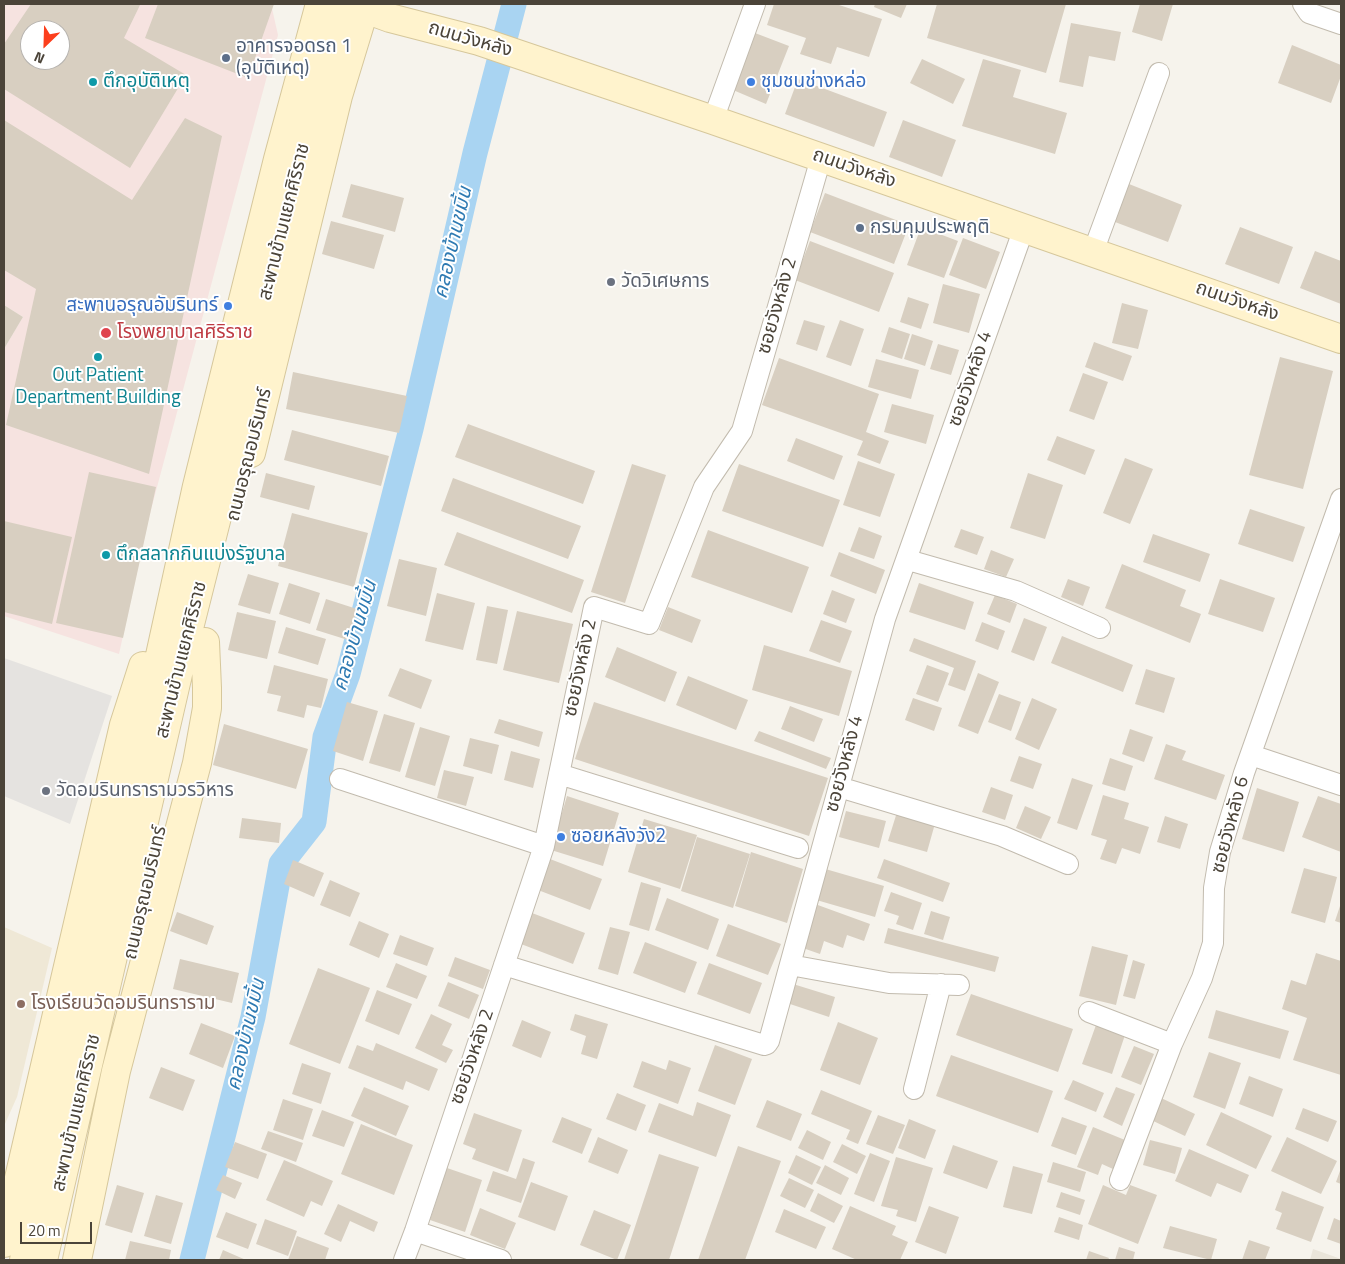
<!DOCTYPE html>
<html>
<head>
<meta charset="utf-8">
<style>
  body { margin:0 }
  #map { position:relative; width:1345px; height:1264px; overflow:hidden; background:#f6f3ec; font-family:"Titillium Web",sans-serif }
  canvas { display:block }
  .frame { position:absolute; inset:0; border:5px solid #4b4439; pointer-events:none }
  .north { position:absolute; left:20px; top:20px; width:50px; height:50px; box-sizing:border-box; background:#fff; border:1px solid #b7b4b0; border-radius:50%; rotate:204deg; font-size:14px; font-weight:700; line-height:20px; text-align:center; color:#4b4439 }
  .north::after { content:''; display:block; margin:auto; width:18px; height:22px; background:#fc3f1d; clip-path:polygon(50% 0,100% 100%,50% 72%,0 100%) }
  .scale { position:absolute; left:20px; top:1222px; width:72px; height:22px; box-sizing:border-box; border:2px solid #4b4439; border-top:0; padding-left:6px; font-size:15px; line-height:18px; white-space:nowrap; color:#4b4439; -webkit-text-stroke:4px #fff; paint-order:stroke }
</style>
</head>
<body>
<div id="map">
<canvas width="1345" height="1264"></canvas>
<div class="frame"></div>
<div class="north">N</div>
<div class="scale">20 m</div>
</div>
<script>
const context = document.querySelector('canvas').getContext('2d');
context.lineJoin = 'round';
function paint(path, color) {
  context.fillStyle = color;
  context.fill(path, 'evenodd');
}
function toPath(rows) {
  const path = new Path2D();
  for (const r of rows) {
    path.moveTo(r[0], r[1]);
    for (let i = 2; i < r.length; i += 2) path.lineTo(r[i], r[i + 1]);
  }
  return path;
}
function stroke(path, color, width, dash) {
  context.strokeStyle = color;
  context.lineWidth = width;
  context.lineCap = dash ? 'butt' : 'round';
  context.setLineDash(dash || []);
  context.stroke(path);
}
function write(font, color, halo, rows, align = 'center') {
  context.font = font + ' "Titillium Web","Noto Sans Thai",sans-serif';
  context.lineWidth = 4;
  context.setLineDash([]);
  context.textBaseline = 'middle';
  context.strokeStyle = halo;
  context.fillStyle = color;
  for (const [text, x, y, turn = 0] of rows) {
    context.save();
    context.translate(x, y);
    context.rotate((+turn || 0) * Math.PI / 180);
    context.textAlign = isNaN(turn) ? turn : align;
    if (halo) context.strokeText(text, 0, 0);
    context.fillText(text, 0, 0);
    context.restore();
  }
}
paint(toPath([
  [1313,1249,1341,1259,1341,1260,1310,1260]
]), '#eae5da');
paint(toPath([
  [4,927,52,948,17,1097,4,1126]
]), '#efe8d6');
paint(toPath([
  [4,4,271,4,278,35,149,517,119,654,4,616,4,349,23,317,4,305],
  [30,30,60,30,60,60,30,60]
]), '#f6e3e0');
paint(toPath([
  [4,658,112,696,70,824,4,796]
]), '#e5e3e0');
stroke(toPath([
  [192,1260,253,1017,281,864,314,822,325,737,348,674,411,429,475,153,514,4]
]), '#a9d4f2', 25);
paint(toPath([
  [31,4,138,4,140,5,124,38,186,75,130,168,4,89,4,44],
  [30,30,60,30,60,60,30,60],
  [158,4,274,4,248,78,145,38],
  [774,4,836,4,882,19,869,57,837,47,831,64,800,54,806,38,767,25],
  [875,4,907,4,901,18,874,7],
  [937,4,1066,4,1046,73,927,38],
  [1140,4,1173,4,1162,41,1132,32],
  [1071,23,1121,32,1115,61,1089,56,1083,87,1059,82],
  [755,33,789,46,766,104,733,90],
  [1292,45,1341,65,1341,76,1331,103,1278,83],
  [922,59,965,79,953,104,910,83],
  [983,59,1021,70,1013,97,1067,113,1055,154,962,126],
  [798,79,887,112,874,147,785,114],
  [185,118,222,136,149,474,6,425,36,289,4,270,4,120,132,200],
  [903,120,956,140,942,177,889,157],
  [351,184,404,198,395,232,342,217],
  [1129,184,1182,205,1168,242,1115,222],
  [825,193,909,225,894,264,810,232],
  [331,221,384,235,374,269,322,254],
  [921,227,958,241,944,278,907,265],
  [1240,227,1293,247,1279,284,1225,264],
  [963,238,1000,252,986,289,949,275],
  [810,241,894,273,879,312,795,280],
  [1315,251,1341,261,1341,304,1300,288],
  [943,284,980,294,969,333,933,323],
  [908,297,929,304,921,329,900,322],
  [1122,303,1148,310,1138,349,1112,343],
  [4,305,23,317,4,349],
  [804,320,825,326,817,351,796,344],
  [840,320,864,329,851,366,826,357],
  [889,327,910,334,902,359,881,352],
  [912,334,933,341,925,366,904,359],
  [1094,342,1132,356,1123,381,1085,367],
  [938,344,959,350,951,375,930,369],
  [1280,357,1333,371,1303,489,1249,475],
  [779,358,879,394,866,432,889,441,880,464,857,455,863,441,762,405],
  [876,359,919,370,911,399,868,387],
  [293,372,407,396,399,433,286,409],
  [1083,373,1108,382,1094,420,1069,411],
  [892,404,934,415,926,444,884,432],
  [468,424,595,471,583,504,455,457],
  [292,430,389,456,381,486,284,460],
  [1057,436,1095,450,1085,475,1047,460],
  [796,438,843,456,834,480,787,461],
  [1125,458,1153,469,1130,524,1103,513],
  [858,461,895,474,880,517,843,505],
  [632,464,666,475,625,603,591,592],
  [739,464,840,500,823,547,722,511],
  [89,472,156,487,123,638,56,623],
  [266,473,315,486,309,510,260,497],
  [1028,473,1063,485,1045,539,1010,528],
  [453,478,581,526,568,559,441,511],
  [1250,509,1305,527,1293,562,1238,544],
  [292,513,368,533,354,587,278,566],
  [4,521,72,537,52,624,4,612],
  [859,527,882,536,874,559,850,551],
  [961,529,984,537,977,555,954,547],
  [708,530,809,567,792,613,691,577],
  [457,532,584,580,572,613,444,565],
  [1153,534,1210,554,1200,582,1143,562],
  [991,550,1014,559,1006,577,984,569],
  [839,552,885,570,876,594,830,576],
  [399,559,437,568,426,616,387,606],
  [1122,564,1186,590,1180,606,1201,614,1190,643,1105,608],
  [248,574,279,583,270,614,238,605],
  [1068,579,1090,587,1083,606,1061,597],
  [1220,579,1275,598,1263,632,1208,614],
  [289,583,320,593,310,624,279,614],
  [919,583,974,602,965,630,909,612],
  [832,590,855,599,846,623,823,614],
  [437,593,475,603,463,650,425,641],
  [995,595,1017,604,1010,623,987,614],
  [326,599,357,609,348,640,316,630],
  [487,606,508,610,497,664,476,660],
  [668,607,701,620,692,643,659,630],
  [517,611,573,624,559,683,503,670],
  [237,612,276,621,267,659,228,650],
  [1024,618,1047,627,1034,661,1011,652],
  [821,620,852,631,840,663,809,651],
  [982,622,1005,631,998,650,975,641],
  [286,627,326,639,318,665,278,653],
  [1062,636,1133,665,1123,692,1051,663],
  [914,638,976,661,965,691,948,685,954,668,909,651],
  [764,645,852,671,839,716,752,690],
  [617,647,677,672,665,702,605,677],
  [274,665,328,679,321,708,307,705,304,718,277,711,281,696,267,693],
  [927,665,949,673,938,702,916,694],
  [400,668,432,680,421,709,388,696],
  [1146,669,1175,678,1164,713,1135,704],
  [978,673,999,682,978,734,958,726],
  [688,676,748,700,736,730,676,705],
  [999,694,1021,702,1011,731,988,722],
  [913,698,942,708,934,731,905,720],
  [1032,698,1057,709,1039,750,1015,739],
  [347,702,378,711,363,761,333,751],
  [594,702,828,778,809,836,575,759],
  [790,706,823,719,814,742,781,729],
  [384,714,415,723,400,772,369,763],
  [499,719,543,732,539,747,494,733],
  [224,724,308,749,296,789,213,765],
  [420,727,450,736,435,786,405,777],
  [1130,729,1153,737,1144,762,1122,754],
  [759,731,831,758,826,769,754,741],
  [470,738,499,745,492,774,463,766],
  [1166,744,1186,751,1182,760,1225,775,1216,800,1154,779],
  [511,751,540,759,533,788,504,780],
  [1019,756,1042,764,1033,789,1010,781],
  [1110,758,1133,766,1125,791,1102,784],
  [444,770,474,777,466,806,437,798],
  [1072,778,1093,785,1077,830,1057,823],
  [991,787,1013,795,1005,820,982,812],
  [1257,788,1299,802,1284,852,1242,839],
  [1103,795,1129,803,1124,819,1149,827,1140,854,1122,848,1116,864,1100,859,1107,840,1091,835],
  [567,796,619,813,603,866,551,850],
  [1318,796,1341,804,1341,852,1302,837],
  [1025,806,1051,817,1041,839,1016,828],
  [898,809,936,820,927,852,888,841],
  [846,811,886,821,879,848,839,837],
  [1165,816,1188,824,1180,849,1157,842],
  [242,818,281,823,279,843,239,838],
  [644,819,697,835,680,889,628,872],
  [697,837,750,854,733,908,681,891],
  [751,852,803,869,787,923,735,906],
  [550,859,602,879,590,910,538,890],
  [884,859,950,883,943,902,877,878],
  [293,860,324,873,314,897,284,884],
  [822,868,884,886,875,917,813,899],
  [1304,868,1337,877,1325,923,1291,913],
  [330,880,360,893,350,917,320,905],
  [641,882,661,888,649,931,629,925],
  [891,892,922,903,913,930,896,924,899,916,884,911],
  [667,898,719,919,708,950,655,930],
  [1341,903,1341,923,1335,921],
  [815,904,870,924,864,941,847,935,843,948,824,941,820,954,800,947],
  [931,911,950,917,943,940,924,934],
  [177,912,214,926,207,945,170,931],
  [532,913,585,933,573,964,521,944],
  [359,921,389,934,379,958,349,945],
  [728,924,781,944,768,975,716,956],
  [610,927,630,932,618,975,598,969],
  [888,928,999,957,995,972,884,943],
  [400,935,434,948,427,966,393,954],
  [645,942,697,962,685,993,633,973],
  [1092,946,1128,955,1116,1005,1079,996],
  [1316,953,1341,961,1341,1075,1293,1060,1307,1018,1282,1009,1291,980,1306,985],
  [455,957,490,970,483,989,448,976],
  [180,959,239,973,232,1003,173,989],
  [1133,960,1145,964,1135,999,1123,996],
  [396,963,427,976,417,999,386,987],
  [709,963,762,983,750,1014,697,994],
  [318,968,370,988,340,1064,289,1044],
  [448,982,479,995,469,1019,438,1006],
  [793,984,835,997,829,1017,787,1003],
  [377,990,412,1004,399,1035,365,1021],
  [971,994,1073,1029,1058,1072,956,1035],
  [1216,1010,1289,1031,1280,1059,1208,1038],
  [431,1014,452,1024,442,1045,453,1050,446,1063,415,1048],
  [575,1014,608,1024,597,1059,581,1054,586,1036,570,1030],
  [522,1020,551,1032,541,1058,512,1046],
  [838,1022,878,1038,860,1085,820,1070],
  [201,1023,235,1036,223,1068,189,1054],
  [1096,1025,1125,1035,1112,1074,1082,1064],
  [376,1043,438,1069,429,1091,406,1081,403,1090,348,1068,357,1045,373,1051],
  [715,1045,752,1059,735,1105,698,1091],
  [1134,1046,1154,1054,1141,1085,1121,1077],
  [1209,1052,1241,1063,1225,1109,1193,1097],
  [951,1055,1053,1091,1038,1133,936,1096],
  [669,1060,691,1068,678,1104,633,1087,642,1061,666,1070],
  [302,1063,331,1073,321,1104,292,1094],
  [161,1067,195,1080,183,1111,149,1098],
  [1249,1076,1283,1089,1273,1117,1239,1104],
  [1073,1080,1104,1093,1096,1112,1064,1099],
  [364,1087,409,1106,396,1136,351,1116],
  [1116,1087,1135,1094,1122,1126,1103,1117],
  [821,1090,872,1111,858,1144,846,1139,850,1130,811,1114],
  [617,1093,646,1105,636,1131,606,1119],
  [1159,1097,1195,1114,1185,1136,1149,1119],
  [283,1099,313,1109,303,1140,273,1130],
  [767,1100,802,1114,791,1141,756,1127],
  [697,1102,731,1115,716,1157,648,1132,659,1103,693,1116],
  [1303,1108,1337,1121,1328,1142,1295,1129],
  [322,1110,354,1122,344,1147,312,1136],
  [1221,1112,1272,1136,1256,1169,1206,1145],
  [474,1113,522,1130,508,1172,472,1159,476,1149,463,1144],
  [878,1115,905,1125,893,1154,866,1144],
  [562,1117,592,1129,582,1154,552,1142],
  [1062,1117,1087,1126,1076,1155,1051,1146],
  [909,1119,936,1130,925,1159,898,1148],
  [361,1124,413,1145,394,1195,341,1174],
  [1093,1127,1125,1140,1113,1169,1102,1164,1098,1175,1077,1167],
  [807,1130,831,1142,823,1160,798,1148],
  [268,1131,303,1143,296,1162,261,1149],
  [598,1137,628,1150,618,1174,588,1162],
  [1287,1137,1337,1161,1321,1194,1271,1171],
  [1150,1140,1182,1148,1175,1174,1143,1165],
  [235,1142,267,1154,258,1179,225,1167],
  [842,1144,866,1156,857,1174,833,1162],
  [953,1145,998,1161,987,1189,943,1173],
  [738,1146,781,1161,745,1260,698,1260],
  [1189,1149,1249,1175,1241,1193,1217,1183,1211,1197,1175,1181],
  [870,1153,890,1161,874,1202,854,1194],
  [659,1154,699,1167,669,1260,624,1260],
  [796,1155,821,1167,812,1185,788,1173],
  [896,1157,933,1168,916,1222,896,1216,898,1210,881,1206],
  [523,1158,535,1162,521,1203,486,1191,493,1171,516,1179],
  [284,1160,333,1181,322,1206,311,1201,304,1217,266,1200],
  [1053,1162,1086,1172,1080,1192,1047,1182],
  [825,1165,849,1178,841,1195,816,1183],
  [1013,1166,1043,1174,1032,1214,1003,1207],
  [447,1168,482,1180,465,1232,430,1220],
  [1341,1168,1341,1184,1336,1182],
  [223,1175,242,1183,235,1199,216,1190],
  [789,1178,814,1190,805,1208,780,1196],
  [531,1182,568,1196,555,1231,518,1217],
  [117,1185,144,1193,132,1233,105,1225],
  [1103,1185,1126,1195,1130,1185,1157,1195,1138,1244,1088,1224],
  [1282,1191,1324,1207,1311,1242,1276,1229,1282,1213,1275,1210],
  [1061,1192,1085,1200,1080,1215,1056,1207],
  [818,1193,843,1206,834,1223,810,1211],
  [156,1195,183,1203,171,1244,144,1236],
  [338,1204,378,1222,374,1232,350,1221,341,1242,324,1234],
  [850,1206,896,1226,892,1235,908,1242,900,1260,857,1260,832,1249],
  [929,1206,959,1217,946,1254,915,1242],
  [480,1208,516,1223,505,1249,470,1235],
  [784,1209,826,1227,816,1249,775,1232],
  [594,1210,631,1225,617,1260,580,1245],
  [226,1212,257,1224,248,1249,216,1237],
  [1059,1217,1083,1225,1079,1240,1054,1232],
  [1334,1218,1341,1221,1341,1244,1327,1239],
  [265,1219,297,1231,288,1256,256,1244],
  [1170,1226,1217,1239,1211,1260,1163,1248],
  [297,1236,329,1248,325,1260,288,1260],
  [1249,1240,1270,1247,1265,1260,1242,1260],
  [130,1241,171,1250,169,1260,125,1260],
  [1119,1247,1135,1252,1133,1260,1115,1260],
  [223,1250,246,1260,219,1260],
  [1089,1251,1109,1258,1108,1260,1086,1260]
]), '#d8cfc1');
const minor = toPath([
  [1303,4,1309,13,1341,24],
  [713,120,755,4],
  [1093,252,1159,73],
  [908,560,1016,591,1100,628],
  [1251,755,1341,785],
  [559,774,798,848],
  [340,779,544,846],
  [839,787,1002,836,1068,864],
  [504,965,764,1045,767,1044,769,1041,885,619,1024,228],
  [790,965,889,983,959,985],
  [1089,1012,1172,1044],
  [914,1089,941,984],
  [1120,1180,1172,1044,1202,978,1213,943,1214,888,1220,852,1244,773,1341,499],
  [415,1231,501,1260],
  [404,1260,415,1231,544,846,594,607,649,624,704,487,742,431,821,158]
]);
const secondary = toPath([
  [352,4,390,18,479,41,713,120,1341,339],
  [251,453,338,96,366,4],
  [4,1243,124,725,143,666],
  [24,1260,147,715,197,486,278,159,320,4],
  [43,1260,184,648,230,465,254,349,300,159,315,103,346,4],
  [77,1260,116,1071,197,763,207,708,207,688,205,642]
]);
stroke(minor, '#c2bbae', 22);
stroke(secondary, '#d6c79b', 30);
stroke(minor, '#fff', 20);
stroke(secondary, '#fff3cd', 28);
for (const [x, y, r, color] of [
  [226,58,5,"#5c6f8a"],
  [93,82,5,"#0f9aa8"],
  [751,82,5,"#3f7fe0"],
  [860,228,5,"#5c6f8a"],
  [611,282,5,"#6b7280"],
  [228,306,5,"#3f7fe0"],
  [106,333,6,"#e0444e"],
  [98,357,5,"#0f9aa8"],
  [106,555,5,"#0f9aa8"],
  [46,791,5,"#6b7280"],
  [561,837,5,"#3f7fe0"],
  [21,1004,5,"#8d6e63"]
]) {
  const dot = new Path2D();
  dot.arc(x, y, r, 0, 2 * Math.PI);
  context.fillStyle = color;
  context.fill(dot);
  stroke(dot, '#fff', 2);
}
write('19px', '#4b4439', '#fff', [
  ["ถนนวังหลัง",470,40,16],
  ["ถนนวังหลัง",854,169,19],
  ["สะพานข้ามแยกศิริราช",285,222,-76],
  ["ถนนวังหลัง",1237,302,19],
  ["ซอยวังหลัง 2",778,306,-74],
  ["ซอยวังหลัง 4",971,379,-71],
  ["ถนนอรุณอมรินทร์",250,455,-76],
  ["สะพานข้ามแยกศิริราช",182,660,-76],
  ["ซอยวังหลัง 2",581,668,-78],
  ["ซอยวังหลัง 4",845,764,-75],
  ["ซอยวังหลัง 6",1231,825,-75],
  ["ถนนอรุณอมรินทร์",146,893,-77],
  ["ซอยวังหลัง 2",473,1057,-71],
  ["สะพานข้ามแยกศิริราช",77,1113,-77]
]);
write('19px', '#4e5e75', '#fff', [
  ["อาคารจอดรถ 1",236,47],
  ["(อุบัติเหตุ)",236,69],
  ["กรมคุมประพฤติ",870,228]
], 'left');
write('19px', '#0d838f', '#fff', [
  ["ตึกอุบัติเหตุ",103,82],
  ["Out Patient",98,376,"center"],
  ["Department Building",98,398,"center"],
  ["ตึกสลากกินแบ่งรัฐบาล",116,555]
], 'left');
write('19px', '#366cbe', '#fff', [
  ["ชุมชนช่างหล่อ",761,82],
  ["สะพานอรุณอัมรินทร์",218,306,"right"],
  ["ซอยหลังวัง2",571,837]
], 'left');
write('19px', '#5b616d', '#fff', [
  ["วัดวิเศษการ",621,282],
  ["วัดอมรินทรารามวรวิหาร",56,791]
], 'left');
write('19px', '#be3a42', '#fff', [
  ["โรงพยาบาลศิริราช",117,333]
], 'left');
write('19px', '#785e54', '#fff', [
  ["โรงเรียนวัดอมรินทราราม",31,1004]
], 'left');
write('italic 20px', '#2e7ab2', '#fff', [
  ["คลองบ้านขมิ้น",454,243,-77],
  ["คลองบ้านขมิ้น",356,636,-74],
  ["คลองบ้านขมิ้น",247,1035,-77]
]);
</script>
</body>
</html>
